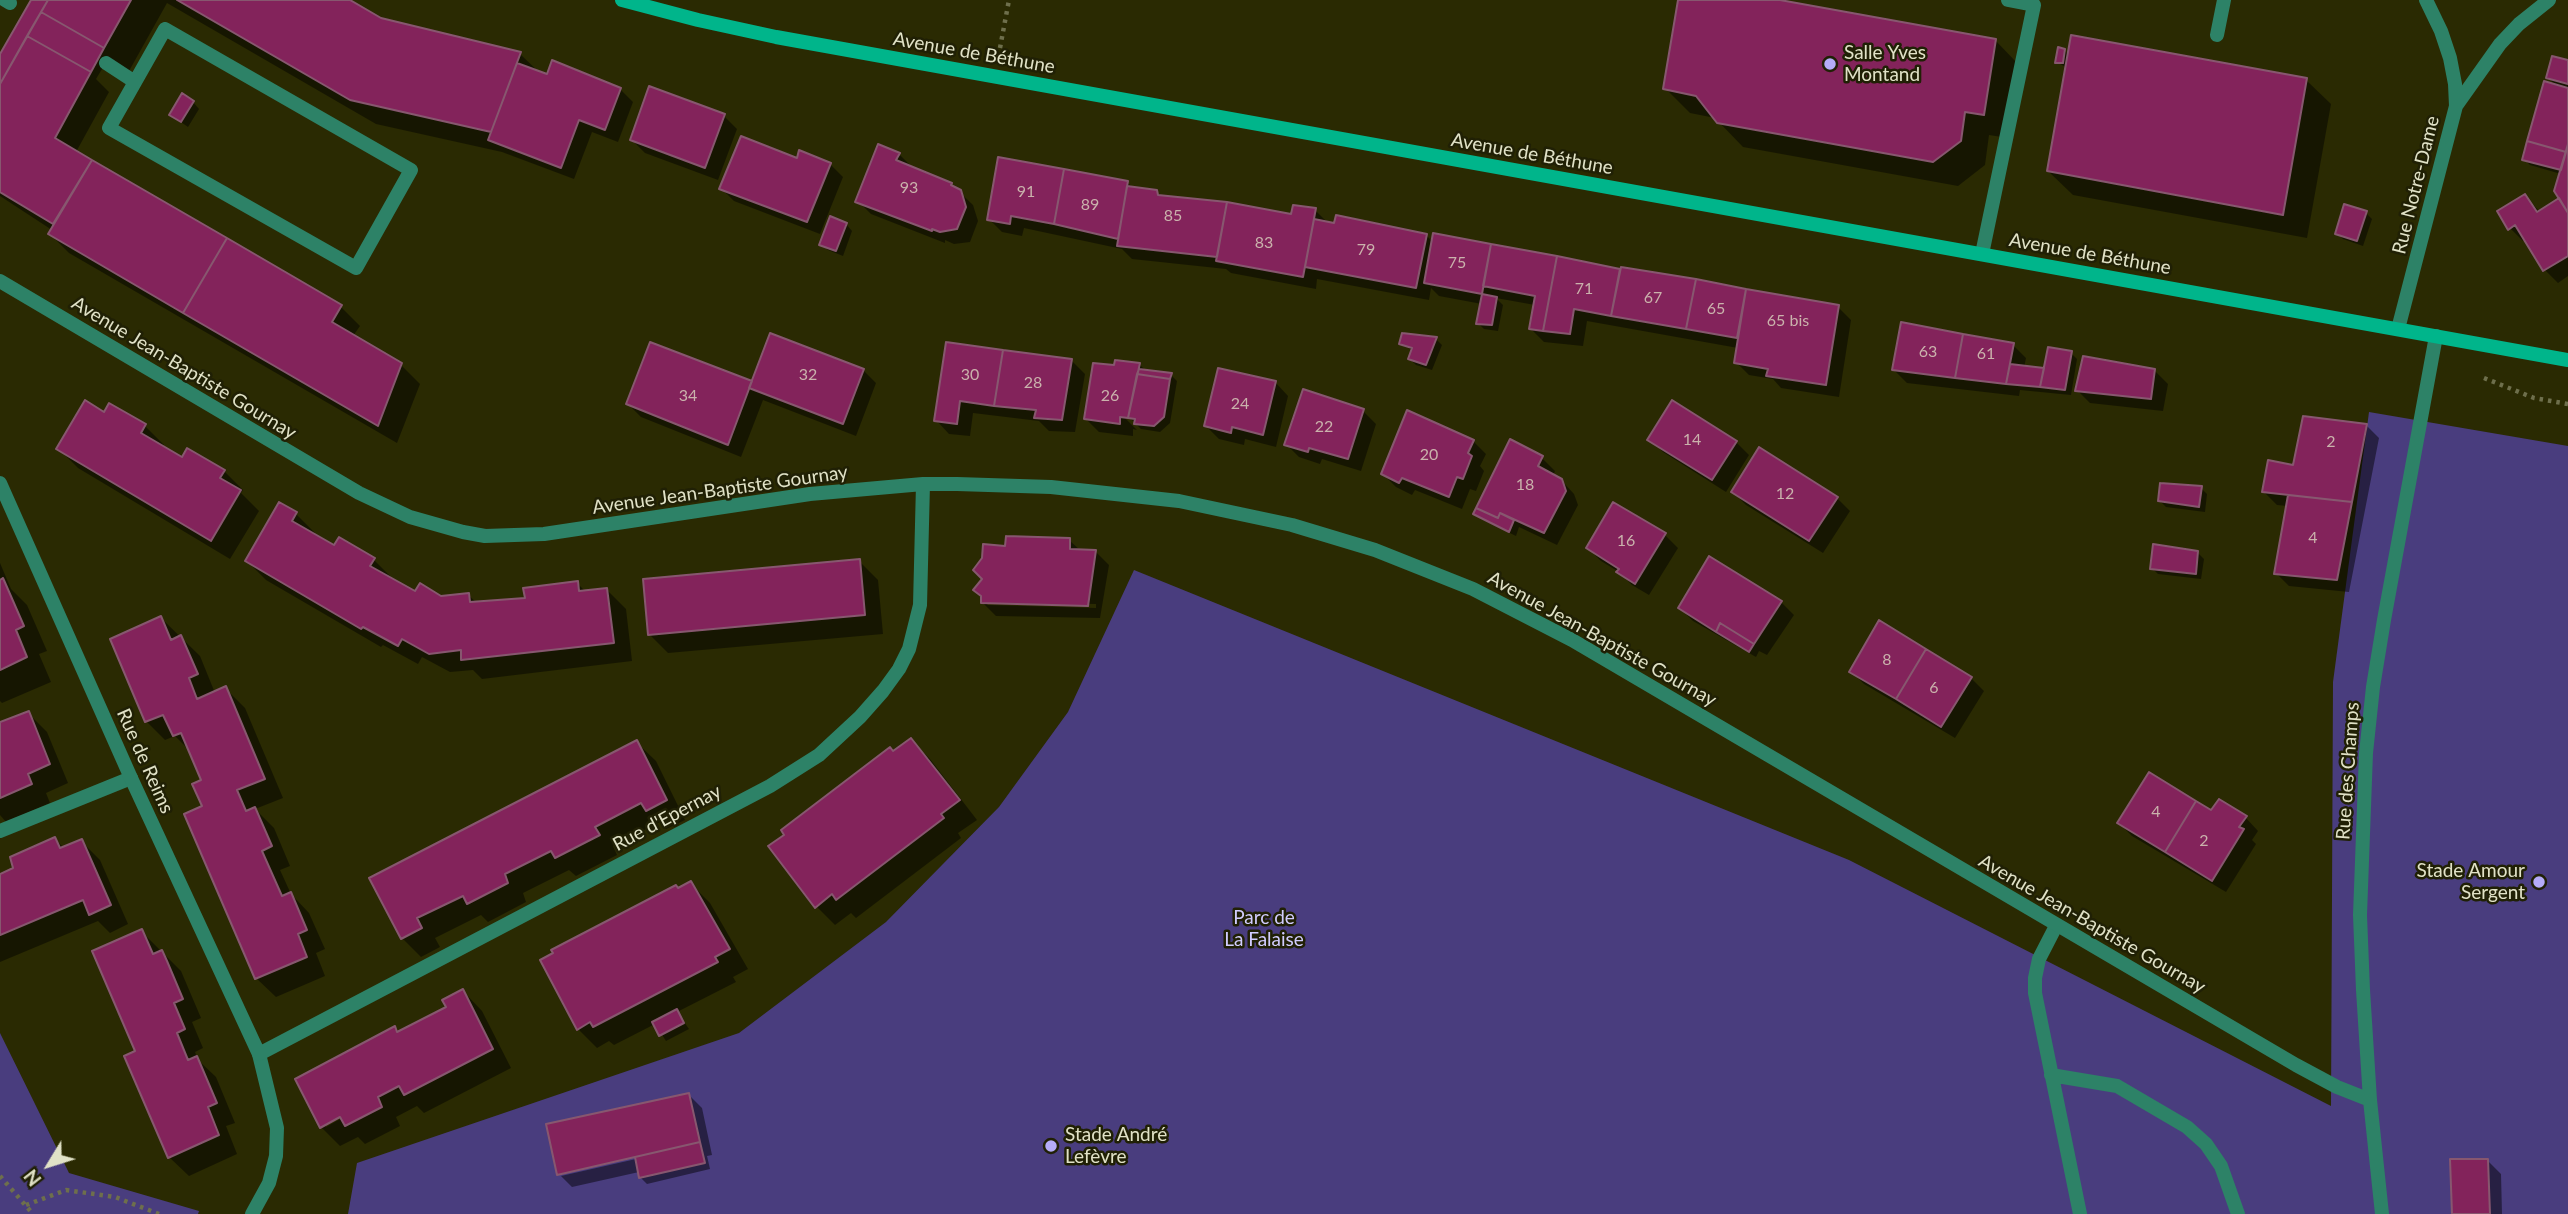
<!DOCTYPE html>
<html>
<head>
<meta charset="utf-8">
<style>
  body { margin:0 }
  #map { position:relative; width:2568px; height:1214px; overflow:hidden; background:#2a2a02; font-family:Lato,sans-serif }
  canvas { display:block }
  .north { position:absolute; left:14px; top:1130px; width:70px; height:70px; -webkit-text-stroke:5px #202005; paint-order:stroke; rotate:232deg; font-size:19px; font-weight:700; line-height:28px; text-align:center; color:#e1e2c7 }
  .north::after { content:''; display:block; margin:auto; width:24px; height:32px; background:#e1e2c7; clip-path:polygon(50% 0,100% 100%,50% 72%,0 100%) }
</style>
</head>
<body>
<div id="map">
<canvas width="2568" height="1214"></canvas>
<div class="north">N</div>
</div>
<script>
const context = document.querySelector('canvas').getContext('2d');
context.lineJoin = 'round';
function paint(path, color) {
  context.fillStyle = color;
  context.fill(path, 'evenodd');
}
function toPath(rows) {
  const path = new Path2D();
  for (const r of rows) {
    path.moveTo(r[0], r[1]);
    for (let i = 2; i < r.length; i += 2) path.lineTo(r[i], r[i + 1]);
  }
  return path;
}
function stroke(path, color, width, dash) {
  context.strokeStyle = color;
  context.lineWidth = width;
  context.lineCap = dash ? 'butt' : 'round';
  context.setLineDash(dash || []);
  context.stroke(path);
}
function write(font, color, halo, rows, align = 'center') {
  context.font = font + ' Lato,sans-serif';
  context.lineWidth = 5;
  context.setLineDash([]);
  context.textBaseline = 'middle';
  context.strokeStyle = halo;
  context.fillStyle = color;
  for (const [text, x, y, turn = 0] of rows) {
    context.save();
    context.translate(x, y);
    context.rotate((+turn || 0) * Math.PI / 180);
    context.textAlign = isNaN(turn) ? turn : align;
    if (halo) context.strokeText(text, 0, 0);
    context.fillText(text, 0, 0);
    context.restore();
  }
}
paint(toPath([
  [2369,412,2568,446,2568,1214,348,1214,357,1163,739,1033,886,922,999,807,1068,712,1134,570,1849,860,2331,1106,2333,682],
  [0,1033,69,1173,199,1211,198,1214,0,1214]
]), '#493d7e');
paint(toPath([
  [33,0,347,0,380,19,520,54,540,73,620,89,633,102,618,142,592,132,574,179,502,152,376,124,167,3,129,71,108,59,96,79,109,92,76,152,340,306,360,326,353,336,401,365,420,384,397,443,69,253,50,234,52,230,0,196,0,58],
  [1680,0,1770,0,1995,40,2019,65,2008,138,1989,135,1985,165,1958,186,1743,147,1715,118,1690,113,1665,88],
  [2064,50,2069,55,2306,80,2331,104,2307,238,2073,195,2048,171,2067,68,2057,62],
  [2568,62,2568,138,2564,152,2567,153,2568,151,2568,276,2558,283,2545,270,2526,239,2523,241,2510,228,2525,196,2540,212,2562,199,2561,174,2530,165,2524,159,2545,83,2557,87,2548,77],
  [193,102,199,109,188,127,171,115],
  [724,116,737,129,718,180,645,153,632,140],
  [899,154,912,167,951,184,973,205,978,221,970,242,954,244,945,240,945,243,871,214,858,201],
  [798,160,830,164,843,177,820,234,734,201,721,188],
  [1127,182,1134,189,1156,192,1161,197,1292,216,1315,210,1328,223,1426,235,1433,242,1542,256,1621,271,1622,269,1838,307,1851,320,1839,397,1781,388,1773,379,1749,375,1736,362,1738,348,1587,321,1583,346,1544,342,1531,329,1535,305,1496,298,1503,305,1498,331,1484,329,1478,323,1482,304,1439,296,1431,288,1429,300,1317,279,1316,289,1231,273,1226,269,1132,259,1122,249,1024,228,1022,236,1002,232,989,219],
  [2366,213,2372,219,2363,246,2343,239,2337,233],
  [846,224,852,231,843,256,828,250,821,244],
  [1404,335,1436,339,1442,345,1432,370,1416,365,1410,359,1413,351,1401,343],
  [948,344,1072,361,1085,374,1075,432,1049,431,1039,421,973,413,970,436,949,434,936,420],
  [2013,345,2026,358,2024,368,2045,370,2071,353,2077,359,2071,395,2020,390,2019,396,1907,383,1894,370],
  [1139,364,1147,372,1171,375,1177,381,1170,423,1160,432,1141,429,1128,416,1123,416,1137,430,1133,429,1133,436,1099,432,1086,419,1116,367],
  [863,370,876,383,856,436,763,400,741,457,641,417,628,404,753,383],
  [2155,371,2168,384,2163,411,2090,403,2077,390],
  [1275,382,1288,396,1276,447,1245,439,1244,445,1219,439,1206,426],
  [1673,403,1736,442,1749,455,1726,492,1663,452,1650,439],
  [1363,411,1376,424,1361,471,1322,459,1320,464,1299,457,1286,444],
  [105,414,145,426,164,445,162,447,183,459,224,471,243,490,241,493,259,511,230,559,78,468,59,449],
  [2366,425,2379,438,2349,592,2289,586,2276,573,2288,506,2277,505,2264,492,2295,467],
  [1473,441,1486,454,1480,466,1484,471,1476,491,1470,489,1462,509,1415,490,1412,495,1396,487,1383,474],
  [1542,458,1555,471,1553,476,1561,480,1574,494,1578,505,1557,545,1519,527,1516,536,1481,519,1475,513],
  [2201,488,2207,494,2205,512,2166,507,2160,501],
  [1733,492,1837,498,1850,511,1823,553,1746,505],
  [296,514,315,533,313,535,335,548,374,560,393,579,415,594,440,598,468,595,477,603,527,600,577,583,586,592,607,590,626,609,632,661,482,679,473,670,450,672,422,657,418,664,383,645,381,647,266,580,247,561],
  [1665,535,1678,548,1649,595,1632,585,1619,572,1601,561,1588,548],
  [1069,540,1081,551,1096,552,1109,565,1100,618,996,616,983,603,1007,548],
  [985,602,1096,604,1096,608,988,605],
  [2198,553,2204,559,2201,579,2158,574,2152,568],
  [859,561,878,580,883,634,668,653,649,634],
  [0,563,11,589,27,605,47,651,39,654,51,682,2,703,0,701],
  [1781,602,1794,615,1767,655,1759,651,1756,657,1693,621,1680,608],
  [161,618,200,656,215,693,225,688,245,708,283,798,255,809,274,828,290,866,280,870,291,894,309,913,325,949,316,953,325,976,276,997,256,978,204,807,203,780,191,752,175,736,165,740,146,721],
  [1851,671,1971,678,1984,691,1955,738,1864,684],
  [28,713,47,732,68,783,46,793,50,803,6,822,0,815,0,724],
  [911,740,930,759,977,820,958,833,961,838,856,918,851,913,835,925,816,906],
  [636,742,656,761,685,820,666,829,660,822,613,846,617,855,576,876,569,870,523,893,526,902,488,922,481,915,435,938,440,947,421,957,402,938,371,879],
  [2212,813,2246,818,2258,831,2252,840,2256,844,2226,892,2132,836,2119,823],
  [55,839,64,848,81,841,100,860,128,924,110,933,98,921,0,962,0,876,16,869],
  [691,884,710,903,748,969,733,977,736,982,677,1012,689,1029,666,1041,655,1024,614,1045,609,1041,597,1048,578,1029,679,890],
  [141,931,181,971,201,1018,192,1022,203,1048,195,1052,198,1060,216,1077,235,1123,226,1126,237,1154,189,1176,169,1157,138,1052],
  [463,991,482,1011,511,1068,424,1113,417,1106,396,1117,400,1126,365,1144,358,1137,340,1146,321,1127,394,1028,399,1033,448,1008],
  [347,1111,349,1114,326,1127,326,1123],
  [689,1095,702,1108,712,1155,707,1156,710,1169,647,1184,641,1178,639,1172,572,1187,561,1176,636,1159],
  [2488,1161,2501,1174,2502,1214,2454,1214]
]), '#0007');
const building = toPath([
  [31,0,48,0,0,84,0,54,31,0],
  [48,0,131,0,104,48,41,12,48,0],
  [177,0,350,0,381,18,521,52,491,132,350,100,177,0],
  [1678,0,1780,0,1996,39,1984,115,1965,112,1961,141,1933,162,1717,123,1696,96,1663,89,1678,0],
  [41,12,104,48,91,72,27,36,41,12],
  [2071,35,2307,78,2283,215,2047,171,2071,35],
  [27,36,91,72,55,138,92,160,53,224,0,192,0,84,27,36],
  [2058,47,2065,49,2063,63,2055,63,2058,47],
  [2552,56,2568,60,2568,84,2546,78,2552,56],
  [552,60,621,88,605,130,579,120,561,168,488,140,517,63,547,74,552,60],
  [2544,81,2568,88,2568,144,2566,152,2527,141,2544,81],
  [649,86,725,114,705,168,630,140,649,86],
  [182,93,194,101,181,122,169,115,182,93],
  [741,136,797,158,799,150,831,163,807,222,719,189,741,136],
  [2527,141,2566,152,2561,170,2522,160,2527,141],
  [878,144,900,153,896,160,952,183,951,185,961,190,966,207,957,229,940,232,932,229,932,231,855,202,878,144],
  [2568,144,2568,213,2554,191,2568,144],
  [998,157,1064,169,1054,224,1011,216,1010,224,987,220,998,157],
  [92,160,227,238,183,313,48,234,92,160],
  [1064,169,1128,181,1118,239,1054,224,1064,169],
  [1127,186,1157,190,1158,195,1227,202,1217,257,1117,246,1127,186],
  [2525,194,2537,212,2559,198,2568,213,2568,256,2543,271,2515,225,2508,230,2497,211,2525,194],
  [1227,202,1291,214,1293,205,1316,208,1303,277,1216,261,1227,202],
  [2344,204,2367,211,2357,241,2335,234,2344,204],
  [1336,215,1427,234,1416,288,1305,267,1314,219,1334,223,1336,215],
  [830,216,847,223,836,251,819,245,830,216],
  [1433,233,1491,244,1482,294,1424,283,1433,233],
  [227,238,342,305,332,322,402,363,378,426,183,313,227,238],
  [1491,244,1557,256,1543,331,1529,329,1535,296,1483,286,1491,244],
  [1557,256,1620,269,1611,316,1574,309,1570,334,1543,331,1557,256],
  [1621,267,1696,279,1686,329,1611,316,1621,267],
  [1696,279,1746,289,1737,338,1686,329,1696,279],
  [1746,289,1839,305,1826,385,1766,376,1768,369,1734,363,1746,289],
  [1482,294,1497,297,1492,325,1476,324,1482,294],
  [1901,322,1963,334,1955,378,1892,370,1901,322],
  [770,333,864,369,843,424,749,388,770,333],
  [1402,333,1437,337,1426,365,1408,359,1412,348,1399,344,1402,333],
  [1963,334,2014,343,2006,384,1955,378,1963,334],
  [650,342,752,381,728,445,626,404,650,342],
  [946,342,1003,350,994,406,960,401,957,424,934,421,946,342],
  [2048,347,2072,351,2065,390,2040,387,2048,347],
  [1003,350,1072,359,1062,420,1034,418,1036,410,994,406,1003,350],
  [2083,356,2155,369,2151,399,2075,391,2083,356],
  [1115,360,1140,363,1128,418,1120,417,1120,424,1084,419,1093,363,1114,365,1115,360],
  [2010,364,2044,368,2040,387,2006,384,2010,364],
  [1218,368,1276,381,1263,435,1232,427,1231,433,1204,426,1218,368],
  [1139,369,1172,373,1170,379,1137,374,1139,369],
  [1137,374,1170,379,1164,417,1154,426,1134,424,1135,419,1128,418,1137,374],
  [1303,389,1364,409,1348,459,1309,448,1308,452,1284,445,1303,389],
  [85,400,104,412,109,403,146,424,141,433,182,457,187,448,225,470,220,478,241,490,211,541,56,449,85,400],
  [1672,400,1737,441,1712,480,1647,440,1672,400],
  [1407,410,1474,440,1468,453,1472,456,1463,479,1457,477,1449,497,1402,478,1399,483,1381,474,1407,410],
  [2303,416,2367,424,2352,502,2262,492,2268,460,2293,465,2303,416],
  [1510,439,1543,456,1538,466,1562,479,1566,491,1544,533,1500,513,1498,518,1476,508,1510,439],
  [1759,447,1838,497,1809,541,1731,492,1759,447],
  [2160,483,2202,486,2199,507,2158,501,2160,483],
  [2288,495,2352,502,2337,580,2274,574,2288,495],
  [279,502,297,512,292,521,334,545,339,537,375,558,370,566,415,591,420,583,441,596,469,593,470,602,525,598,523,588,578,581,579,591,607,588,614,643,461,660,461,650,429,654,402,639,398,646,363,627,361,629,245,561,279,502],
  [1613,502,1666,533,1635,584,1616,572,1619,569,1586,548,1613,502],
  [1476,508,1498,518,1500,513,1514,520,1509,532,1473,514,1476,508],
  [1006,536,1070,538,1070,549,1096,550,1088,606,981,603,981,596,973,590,982,579,973,570,982,558,983,544,1005,546,1006,536],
  [2153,544,2198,551,2196,574,2150,569,2153,544],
  [1709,556,1782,601,1754,644,1720,623,1716,632,1678,608,1709,556],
  [860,559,865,615,648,635,643,579,860,559],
  [3,578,24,626,16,630,27,657,0,670,0,580,3,578],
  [161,616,171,640,181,635,198,674,189,678,197,699,226,686,265,779,237,790,246,811,255,807,272,846,262,851,282,896,291,892,307,930,298,934,307,957,255,979,184,814,202,806,192,784,201,780,181,733,173,736,163,715,145,722,110,639,161,616],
  [1879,620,1926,649,1896,699,1849,672,1879,620],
  [1720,623,1754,644,1749,652,1716,632,1720,623],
  [1926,649,1972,677,1941,727,1896,699,1926,649],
  [29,711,50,764,28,774,32,784,0,798,0,722,29,711],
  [911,738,960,800,941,814,944,818,836,900,832,894,815,908,768,846,784,835,781,830,890,747,893,751,911,738],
  [637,740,667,800,646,811,641,803,595,827,600,835,555,858,551,851,505,874,508,883,467,904,463,896,417,918,422,928,401,939,369,878,637,740],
  [2149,772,2196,801,2165,852,2117,823,2149,772],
  [2219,799,2247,816,2239,827,2244,829,2212,881,2165,852,2196,801,2211,810,2219,799],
  [55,837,60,848,82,839,111,905,89,915,83,900,0,935,0,874,13,868,10,857,55,837],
  [691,881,730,949,715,957,718,962,593,1027,590,1022,577,1030,540,960,553,953,551,950,676,885,678,888,691,881],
  [142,929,153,954,162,950,167,961,183,999,174,1003,185,1029,177,1033,188,1060,197,1056,217,1103,208,1107,219,1135,168,1158,124,1056,135,1051,92,951,142,929],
  [463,989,493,1049,404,1095,399,1086,378,1097,382,1107,345,1126,340,1117,320,1128,295,1079,395,1026,397,1032,446,1007,442,1000,463,989],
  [677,1009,684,1023,659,1036,652,1022,677,1009],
  [689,1093,700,1142,557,1175,546,1124,689,1093],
  [700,1142,705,1163,639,1178,635,1157,700,1142],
  [2450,1159,2488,1159,2490,1214,2452,1214,2450,1159]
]);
paint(building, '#83235b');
stroke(building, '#87576f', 2);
stroke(toPath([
  [1000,48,1009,0],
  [2484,378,2534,398,2568,404],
  [0,1176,33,1214],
  [26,1205,66,1190,115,1197,159,1214]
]), '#6e6f4c', 4.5, [3.5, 5]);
stroke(toPath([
  [5,0,10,3],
  [165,29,411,170,356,268,109,128,165,29],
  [2217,35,2224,0],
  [106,63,135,82],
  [1982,254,2034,5,2008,0],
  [0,831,131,778],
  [2056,926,2039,959,2035,978,2035,993,2080,1214],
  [2051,1075,2117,1086,2187,1127,2206,1144,2221,1166,2238,1214],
  [252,1214,269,1183,276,1156,277,1128,259,1054]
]), '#2d8267', 14);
stroke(toPath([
  [2426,0,2441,31,2450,58,2455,84,2456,106],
  [0,281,359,493,410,517,463,532,485,536,544,534,810,494,923,484,957,484,1051,487,1179,501,1292,525,1375,550,1473,589,1572,640,2296,1065,2337,1087,2370,1100],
  [2398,329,2456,106,2500,44,2519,24,2549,0],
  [0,483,131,778,259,1054,770,786,819,755,860,717,883,691,899,669,909,649,920,605,923,484],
  [2382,1214,2370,1100,2363,990,2360,915,2366,753,2373,687,2384,620,2436,336]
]), '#2d8267', 14);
stroke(toPath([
  [622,0,698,20,776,37,2568,360]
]), '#00b58b', 14);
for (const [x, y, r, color] of [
  [1830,64,7,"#b5acf8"],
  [2539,882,7,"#b5acf8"],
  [1051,1146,7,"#b5acf8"]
]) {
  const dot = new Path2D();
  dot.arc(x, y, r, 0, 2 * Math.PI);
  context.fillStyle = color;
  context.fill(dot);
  stroke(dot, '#202005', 2.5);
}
write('16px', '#cab2ac', null, [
  ["93",909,188],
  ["91",1026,192],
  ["89",1090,205],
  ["85",1173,216],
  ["83",1264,243],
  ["79",1366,250],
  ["75",1457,263],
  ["71",1584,289],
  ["67",1653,298],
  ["65",1716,309],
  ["65 bis",1788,321],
  ["63",1928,352],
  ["61",1986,354],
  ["32",808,375],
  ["30",970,375],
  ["28",1033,383],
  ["34",688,396],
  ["26",1110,396],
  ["24",1240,404],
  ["22",1324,427],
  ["14",1692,440],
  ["2",2331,442],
  ["20",1429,455],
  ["18",1525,485],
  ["12",1785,494],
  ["4",2313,538],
  ["16",1626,541],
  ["8",1887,660],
  ["6",1934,688],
  ["4",2156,812],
  ["2",2204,841]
]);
write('19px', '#e1e2c7', '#202005', [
  ["Avenue de Béthune",974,53,10],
  ["Avenue de Béthune",1532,154,10],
  ["Rue Notre-Dame",2416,185,-76],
  ["Avenue de Béthune",2090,254,10],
  ["Avenue Jean-Baptiste Gournay",184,368,31],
  ["Avenue Jean-Baptiste Gournay",720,490,-8],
  ["Avenue Jean-Baptiste Gournay",1602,639,29],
  ["Rue de Reims",145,761,66],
  ["Rue des Champs",2348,771,-86],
  ["Rue d'Epernay",667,818,-28],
  ["Avenue Jean-Baptiste Gournay",2092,924,30]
]);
write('19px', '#e1e2c7', '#202005', [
  ["Salle Yves",1844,53],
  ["Montand",1844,75],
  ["Stade Amour",2525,871,"right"],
  ["Sergent",2525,893,"right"],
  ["Stade André",1065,1135],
  ["Lefèvre",1065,1157]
], 'left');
write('19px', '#d1ccfe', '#202005', [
  ["Parc de",1264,918],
  ["La Falaise",1264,940]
]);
</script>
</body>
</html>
